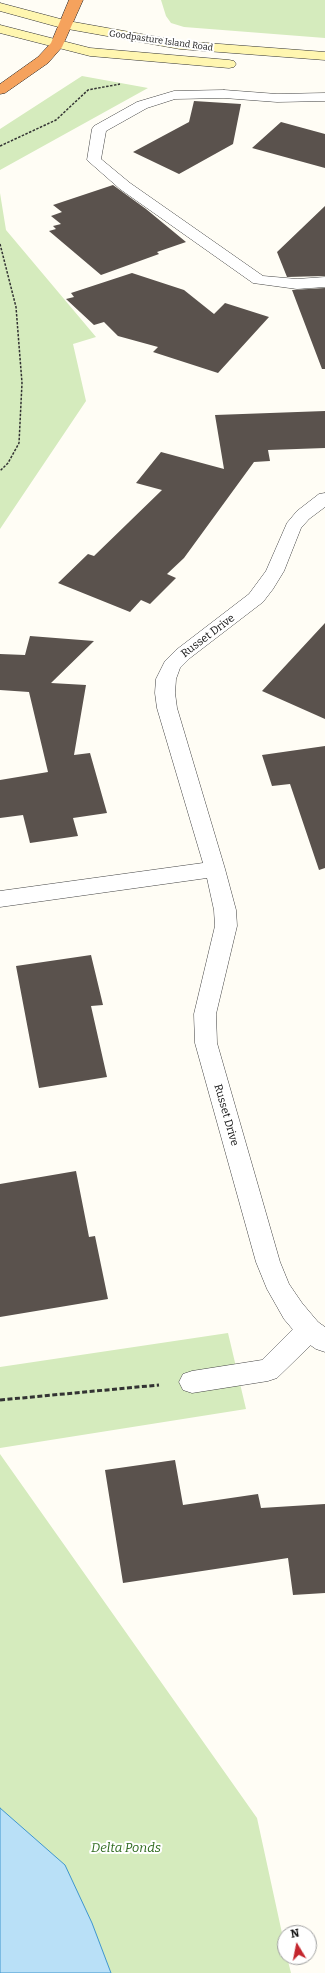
<!DOCTYPE html>
<html>
<head>
<meta charset="utf-8">
<style>
  body { margin:0 }
  #map { position:relative; width:325px; height:1973px; overflow:hidden; background:#fffdf5; font-family:Bitter,serif }
  canvas { display:block }
  .north { position:absolute; left:277px; top:1925px; width:40px; height:40px; box-sizing:border-box; background:#fff; border:1px solid #a0a0a0; border-radius:50%; rotate:350deg; font-size:11px; font-weight:700; line-height:16px; text-align:center; color:#111 }
  .north::after { content:''; display:block; margin:auto; width:14px; height:18px; background:#c4262e; clip-path:polygon(50% 0,100% 100%,50% 72%,0 100%) }
</style>
</head>
<body>
<div id="map">
<canvas width="325" height="1973"></canvas>
<div class="north">N</div>
</div>
<script>
const context = document.querySelector('canvas').getContext('2d');
context.lineJoin = 'round';
function paint(path, color) {
  context.fillStyle = color;
  context.fill(path, 'evenodd');
}
function toPath(rows) {
  const path = new Path2D();
  for (const r of rows) {
    path.moveTo(r[0], r[1]);
    for (let i = 2; i < r.length; i += 2) path.lineTo(r[i], r[i + 1]);
  }
  return path;
}
function stroke(path, color, width, dash) {
  context.strokeStyle = color;
  context.lineWidth = width;
  context.lineCap = dash ? 'butt' : 'round';
  context.setLineDash(dash || []);
  context.stroke(path);
}
function write(font, color, halo, rows, align = 'center') {
  context.font = font + ' Bitter,serif';
  context.lineWidth = 4;
  context.setLineDash([]);
  context.textBaseline = 'middle';
  context.strokeStyle = halo;
  context.fillStyle = color;
  for (const [text, x, y, turn = 0] of rows) {
    context.save();
    context.translate(x, y);
    context.rotate((+turn || 0) * Math.PI / 180);
    context.textAlign = isNaN(turn) ? turn : align;
    if (halo) context.strokeText(text, 0, 0);
    context.fillText(text, 0, 0);
    context.restore();
  }
}
paint(toPath([
  [161,0,325,0,325,38,184,27,171,23,166,16],
  [82,76,148,88,0,170,0,129],
  [0,193,6,230,96,337,73,344,86,401,0,529],
  [228,1333,246,1409,0,1448,0,1367],
  [0,1454,257,1818,285,1947,285,1957,287,1957,291,1973,0,1973]
]), '#d5ebbd');
const water = toPath([
  [0,1808,65,1865,92,1923,111,1973,0,1973,0,1808]
]);
paint(water, '#b9e0f7');
stroke(water, '#3f96cf', 1);
paint(toPath([
  [194,101,241,104,233,144,179,174,133,152,189,122],
  [281,122,325,134,325,168,252,148],
  [113,185,146,209,186,242,157,252,159,254,101,275,49,231,56,229,53,226,61,224,51,216,62,212,53,205],
  [325,206,325,276,287,277,277,252],
  [132,273,184,290,214,314,225,303,269,317,218,373,153,352,158,347,118,336,104,322,94,325,66,299,74,297,71,293],
  [325,288,325,369,322,369,292,290],
  [325,411,325,448,268,450,270,461,254,462,184,558,167,574,176,578,150,604,141,600,130,612,58,583,88,554,94,556,162,490,136,483,161,452,224,469,215,415],
  [325,623,325,719,262,691],
  [30,636,94,641,51,683,86,685,74,755,90,753,107,813,73,818,78,836,30,843,23,815,0,818,0,780,48,772,29,692,0,690,0,654,25,655],
  [325,746,325,868,319,870,290,784,272,786,262,755],
  [91,955,103,1005,91,1006,107,1077,39,1088,16,966],
  [76,1171,89,1237,95,1236,108,1299,0,1317,0,1184],
  [175,1460,183,1505,258,1494,261,1508,325,1504,325,1593,293,1595,288,1558,123,1583,105,1470]
]), '#5a524d');
const lane = toPath([
  [224,90,277,94,325,93,325,101,277,102,224,98,175,99,147,108,106,131,101,159,130,183,263,276,297,279,325,277,325,287,297,289,253,283,120,189,87,160,92,129,94,126,137,102,174,91,224,90],
  [309,1319,318,1322,322,1330,318,1338,277,1378,268,1381,192,1393,183,1390,179,1382,183,1374,192,1371,262,1360,300,1322,309,1319]
]);
const street = toPath([
  [325,493,325,507,309,519,301,528,284,571,273,589,263,602,190,658,180,668,176,679,175,693,177,708,225,869,236,910,237,926,216,1014,217,1043,280,1262,289,1284,302,1303,318,1322,325,1327,325,1352,316,1349,300,1338,284,1319,267,1289,256,1262,195,1043,194,1014,215,926,214,910,207,878,0,907,0,891,203,863,157,708,155,693,156,679,165,661,176,650,249,594,266,571,287,523,297,511,319,494,325,493]
]);
const secondary = toPath([
  [0,3,68,21,180,41,325,52,325,60,180,49,62,28,0,11,0,3],
  [0,25,90,48,229,60,234,61,236,64,234,67,229,68,90,56,0,33,0,25]
]);
const highway = toPath([
  [69,0,83,0,62,47,48,63,5,93,0,94,0,84,38,57,51,43,69,0]
]);
stroke(lane, '#444', 1);
stroke(street, '#444', 1);
stroke(secondary, '#333', 1);
stroke(highway, '#222', 1);
stroke(toPath([
  [0,146,56,120,88,90,120,84],
  [0,244,16,307,22,383,19,443,8,463,0,471]
]), '#333', 1.5, [2.5, 1.5]);
stroke(toPath([
  [0,1400,159,1385]
]), '#333', 3, [5, 2.5]);
paint(lane, '#fff');
paint(street, '#fff');
paint(secondary, '#fff6b0');
paint(highway, '#f5a25d');
write('9px', '#111', '#fff', [
  ["Goodpasture Island Road",161,41,8]
]);
write('11px', '#111', '#fff', [
  ["Russet Drive",208,636,-37],
  ["Russet Drive",226,1115,74]
]);
write('italic 13px', '#2f6b1f', '#fff', [
  ["Delta Ponds",126,1848]
]);
</script>
</body>
</html>
